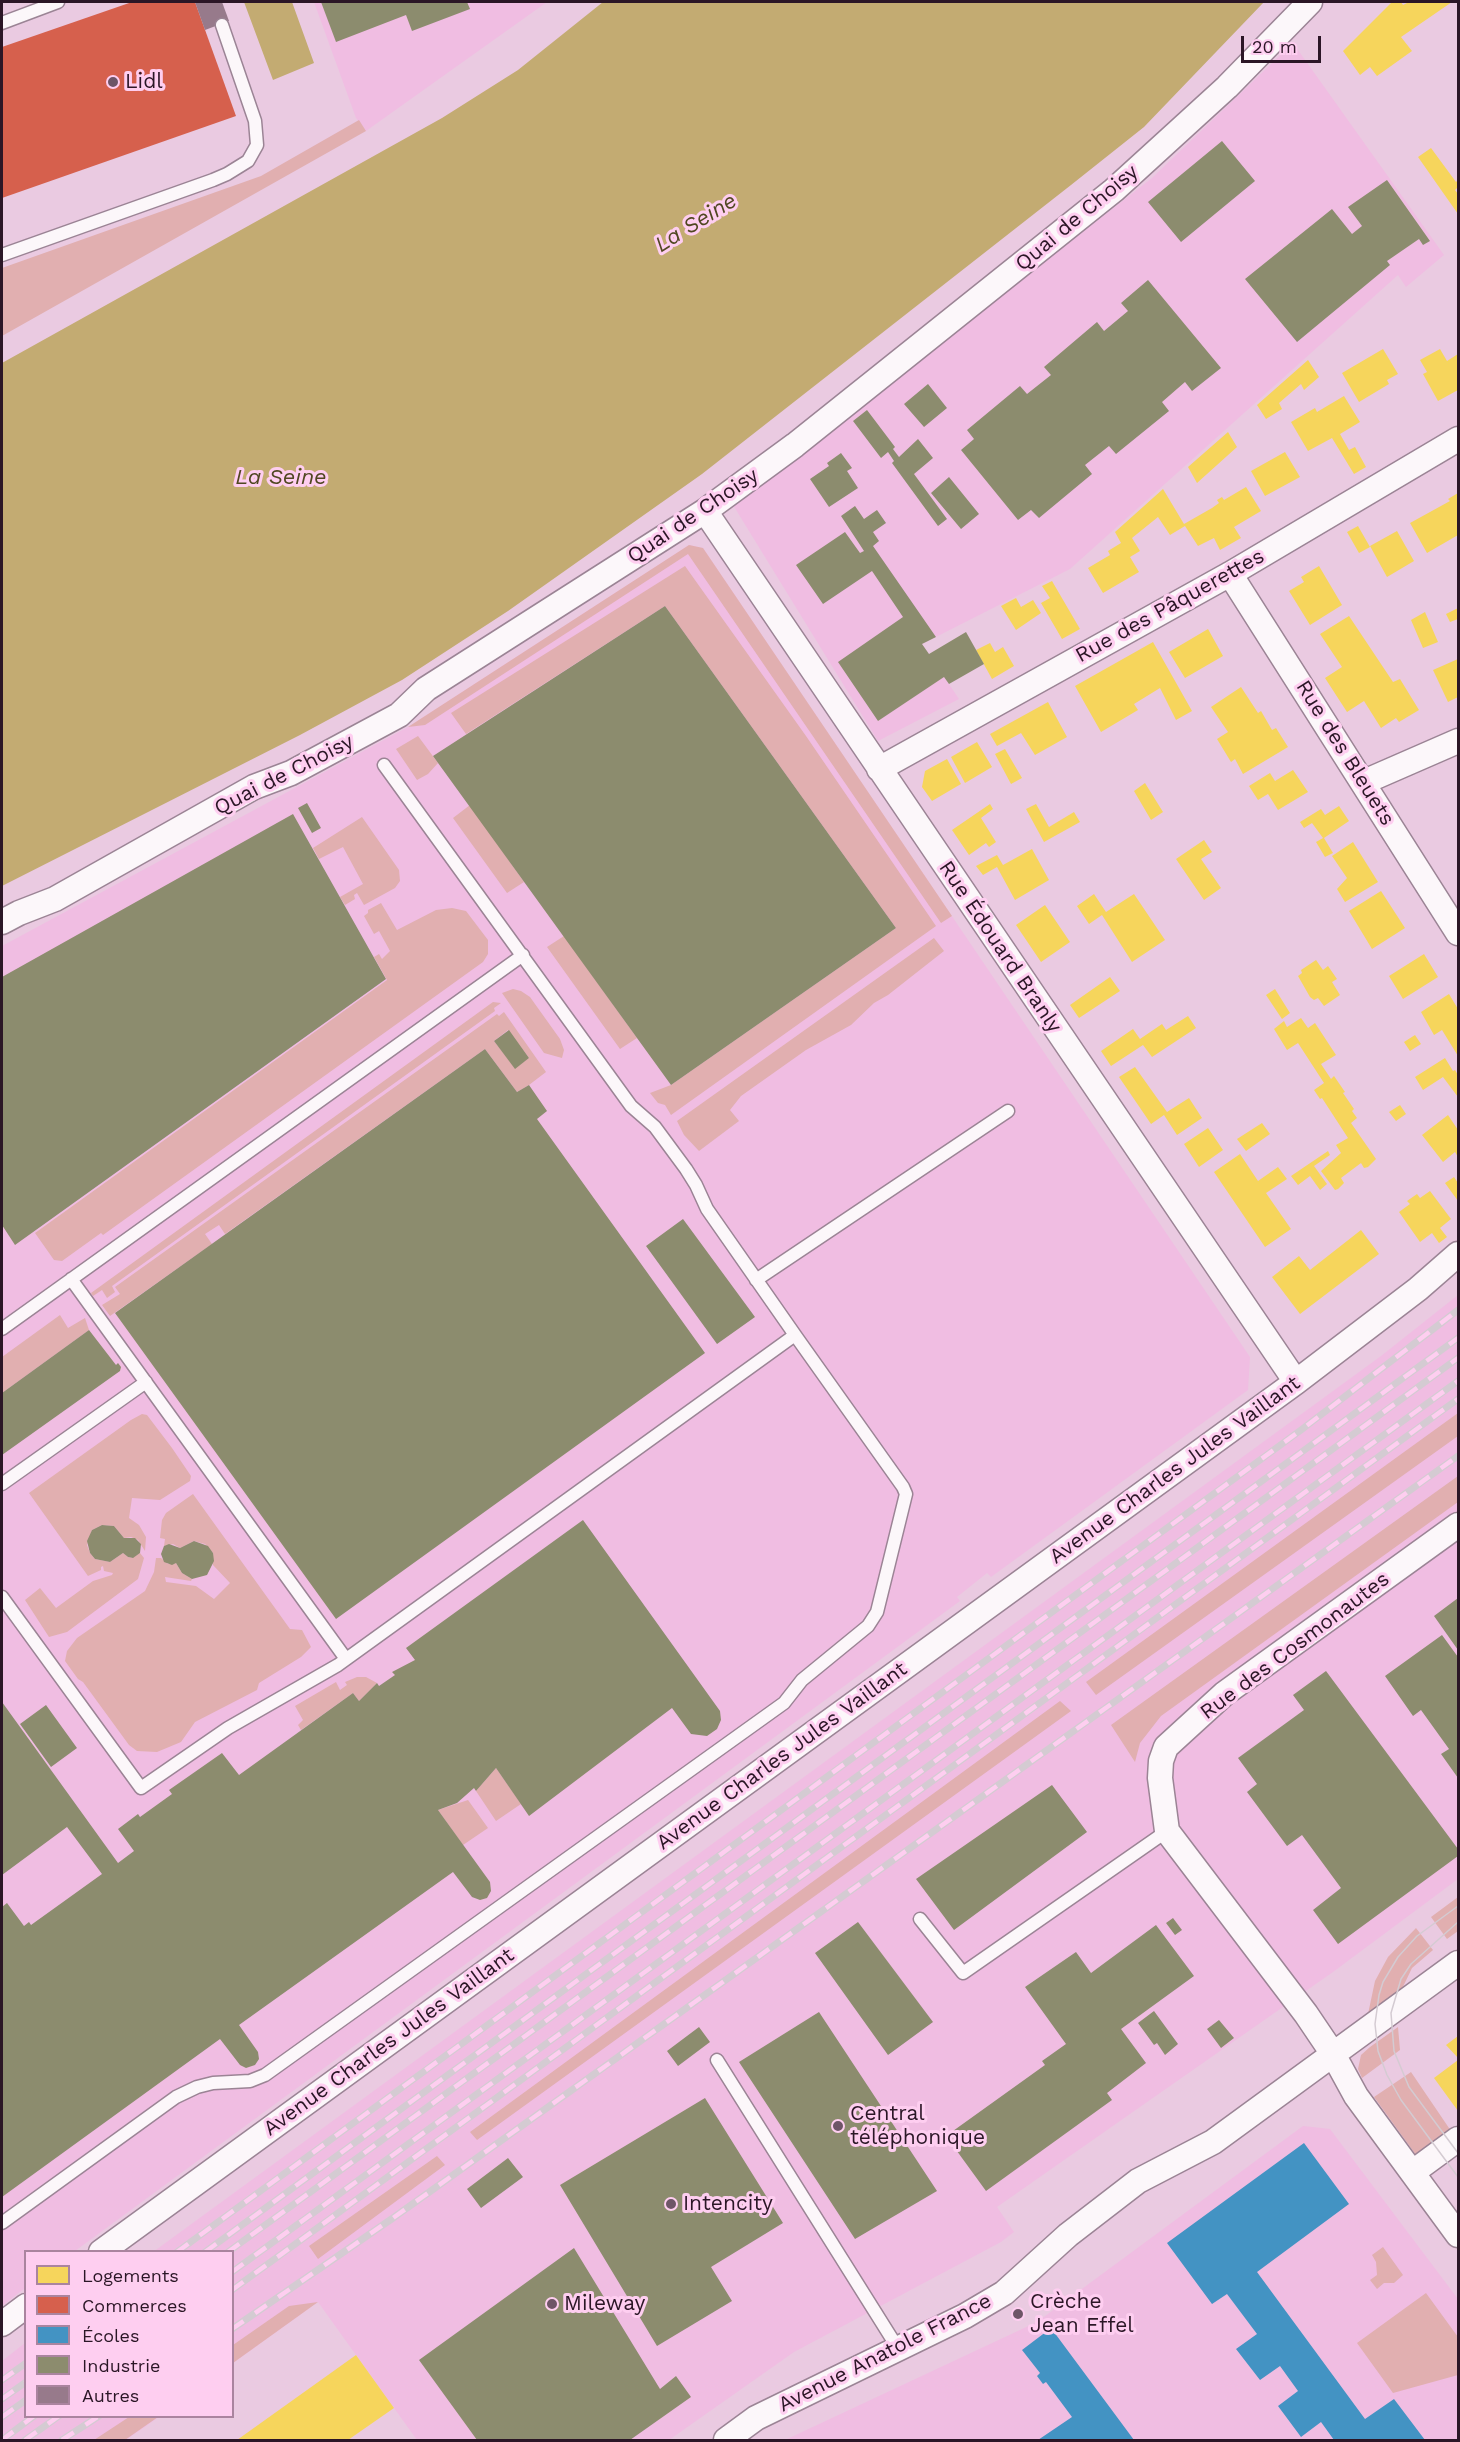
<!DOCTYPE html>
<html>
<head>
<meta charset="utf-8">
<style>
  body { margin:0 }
  #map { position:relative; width:1460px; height:2442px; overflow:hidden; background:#eacae1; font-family:"Work Sans",sans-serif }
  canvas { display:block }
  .frame { position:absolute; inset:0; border:3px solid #2b1626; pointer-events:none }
  .legend { position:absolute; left:24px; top:2250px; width:210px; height:168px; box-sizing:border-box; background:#fecef0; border:2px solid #aa849f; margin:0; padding:8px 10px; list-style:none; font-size:18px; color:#2b1626 }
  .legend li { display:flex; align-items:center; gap:12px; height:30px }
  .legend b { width:30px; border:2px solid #aa849f }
  .scale { position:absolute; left:1241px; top:36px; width:80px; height:27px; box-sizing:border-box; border:3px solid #2b1626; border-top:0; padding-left:8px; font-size:18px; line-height:21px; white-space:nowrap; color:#2b1626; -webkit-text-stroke:4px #fecef0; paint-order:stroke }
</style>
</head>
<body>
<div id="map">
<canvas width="1460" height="2442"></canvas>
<div class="frame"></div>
<ul class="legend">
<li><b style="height:16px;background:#f6d55c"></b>Logements</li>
<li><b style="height:16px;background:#d6604d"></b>Commerces</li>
<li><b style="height:16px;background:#4393c3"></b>Écoles</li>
<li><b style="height:16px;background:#8c8c6e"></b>Industrie</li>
<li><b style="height:16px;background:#977a8b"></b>Autres</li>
</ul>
<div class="scale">20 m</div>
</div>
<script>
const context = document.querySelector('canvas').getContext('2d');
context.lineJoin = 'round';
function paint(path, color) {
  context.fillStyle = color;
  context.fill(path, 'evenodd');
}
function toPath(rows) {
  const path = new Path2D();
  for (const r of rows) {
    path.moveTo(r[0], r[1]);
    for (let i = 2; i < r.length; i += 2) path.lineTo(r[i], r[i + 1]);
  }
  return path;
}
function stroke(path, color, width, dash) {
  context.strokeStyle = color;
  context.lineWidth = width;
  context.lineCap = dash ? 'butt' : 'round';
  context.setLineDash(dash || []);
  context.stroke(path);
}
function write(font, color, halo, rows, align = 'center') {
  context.font = font + ' "Work Sans",sans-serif';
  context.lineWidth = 6;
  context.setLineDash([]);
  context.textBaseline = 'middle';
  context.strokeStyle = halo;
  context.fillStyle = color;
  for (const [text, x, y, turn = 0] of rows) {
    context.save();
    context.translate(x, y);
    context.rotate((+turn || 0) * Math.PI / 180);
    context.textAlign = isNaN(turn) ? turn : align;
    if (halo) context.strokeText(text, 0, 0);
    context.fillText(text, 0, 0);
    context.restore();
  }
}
paint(toPath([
  [314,2,547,2,366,131,356,118],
  [1293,43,1444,255,1406,287,1398,275,1070,569,922,644,959,699,878,741,733,505,1152,178],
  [689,545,703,548,1250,1357,1248,1390,991,1577,987,1573,957,1597,960,1601,75,2251,26,2252,25,2288,2,2306,2,946,408,727],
  [1458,1295,1458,1879,1333,1972,997,2207,1014,2232,1001,2242,794,2352,669,2440,417,2440,318,2302,233,2363,232,2252,153,2252,1381,1356],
  [1303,2126,1330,2129,1458,2299,1458,2440,785,2440,1037,2322],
  [25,2343,26,2416,159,2417,126,2440,2,2440,2,2361]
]), '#f0bde2');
paint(toPath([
  [359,120,366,131,2,336,2,268,261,176],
  [689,545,703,548,952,916,941,923,688,554,425,725,408,727],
  [685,566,806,736,936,926,671,1115,665,1105,658,1103,650,1093,671,1085,896,928,665,606,466,734,451,713],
  [418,736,438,763,428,774,417,780,396,749],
  [470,805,524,882,507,893,453,818],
  [362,817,399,870,400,881,395,888,364,905,357,893,354,895,355,899,345,905,340,897,363,884,343,847,319,859,313,848],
  [381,903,397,930,436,910,452,908,466,911,488,940,488,954,483,962,103,1235,101,1233,62,1261,54,1260,35,1233,387,980,374,957,379,954,382,959,390,951,379,931,374,934,364,916,368,913,368,910],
  [564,936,637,1038,620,1049,547,947],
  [934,938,944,951,888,995,874,1003,851,1025,806,1050,741,1096,730,1110,739,1121,699,1151,684,1135,677,1121],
  [513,989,521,991,530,997,560,1039,564,1050,562,1058,544,1053,502,993],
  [493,1002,501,1003,494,1008,495,1011,112,1286,115,1292,107,1298,102,1290,93,1296,91,1293],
  [504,1012,546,1072,529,1085,517,1092,485,1049,225,1234,219,1225,205,1234,212,1244,110,1316,102,1305,120,1294,115,1287,497,1014,499,1016],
  [508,1030,529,1058,515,1068,494,1041],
  [60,1315,68,1328,85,1318,89,1330,2,1393,2,1357],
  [1458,1413,1458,1436,1096,1695,1086,1682],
  [142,1414,147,1415,172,1448,191,1476,190,1481,160,1500,132,1498,129,1518,139,1525,146,1537,145,1551,138,1540,131,1537,124,1538,114,1526,102,1525,92,1530,87,1545,90,1553,95,1559,110,1562,123,1553,128,1557,132,1558,140,1553,144,1558,138,1579,67,1632,49,1637,25,1600,40,1588,56,1608,93,1581,112,1575,113,1573,104,1571,103,1566,101,1567,101,1570,88,1576,29,1493,131,1420],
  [1458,1476,1458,1502,1161,1716,1140,1743,1135,1762,1111,1725],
  [193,1494,290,1629,302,1630,311,1647,301,1657,259,1683,257,1690,195,1722,181,1742,157,1752,137,1751,129,1745,83,1682,78,1679,65,1661,67,1651,77,1638,145,1591,154,1572,156,1558,161,1558,168,1564,176,1563,182,1573,192,1579,191,1581,165,1577,166,1582,196,1586,214,1599,230,1583,213,1565,213,1553,205,1544,194,1541,180,1548,173,1544,164,1546,165,1539,160,1538,162,1520,166,1513],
  [357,1677,366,1677,377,1683,359,1701,353,1693,301,1730,298,1725,303,1720,295,1706,336,1682,340,1690,347,1685,345,1682],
  [1060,1701,1071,1711,477,2140,470,2132],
  [496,1768,521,1804,496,1821,476,1791],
  [468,1800,488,1828,463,1845,438,1810],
  [1458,1897,1458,1931,1447,1939,1431,1917],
  [1416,1928,1433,1950,1412,1968,1401,1991,1368,2014,1375,1981,1388,1957],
  [1398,2027,1400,2050,1362,2078,1358,2069,1361,2055,1370,2047],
  [1411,2072,1451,2131,1416,2155,1374,2097],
  [437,2156,445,2165,318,2259,309,2246],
  [1383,2247,1403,2275,1394,2283,1384,2283,1377,2289,1370,2280,1377,2275,1376,2262,1372,2255],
  [1426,2293,1458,2337,1458,2375,1393,2393,1357,2343],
  [318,2302,233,2363,233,2345,289,2306],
  [129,2417,158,2417,125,2440,94,2440]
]), '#e1afb0');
paint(toPath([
  [244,2,292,2,314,63,273,80],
  [603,2,1264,2,1144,127,1071,185,702,474,508,611,402,680,300,735,2,886,2,363,442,118,518,70]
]), '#c3ab72');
paint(toPath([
  [1392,2,1401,2,1403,5,1409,2,1452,2,1401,37,1412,51,1377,76,1370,67,1360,75,1343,51],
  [1431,148,1456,182,1458,180,1458,187,1455,190,1458,194,1458,214,1418,157],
  [1383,349,1398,374,1387,380,1389,384,1359,402,1342,373],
  [1440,349,1447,361,1458,354,1458,390,1438,401,1423,374,1427,372,1420,360],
  [1308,360,1319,377,1304,390,1301,384,1279,403,1282,409,1266,419,1257,405],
  [1344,396,1360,422,1340,434,1349,450,1355,447,1366,467,1354,474,1332,438,1308,451,1291,422,1315,408,1317,412],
  [1228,432,1237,447,1197,483,1188,467],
  [1285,452,1300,477,1265,496,1251,471],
  [1246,487,1261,511,1234,527,1241,538,1220,550,1214,538,1198,546,1185,526,1170,535,1158,517,1132,538,1140,551,1130,557,1139,572,1103,593,1088,568,1110,555,1108,551,1121,543,1115,532,1163,489,1184,524,1212,508,1219,503,1217,500,1222,497,1224,500],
  [1458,493,1458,535,1427,553,1410,523,1450,501,1448,499],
  [1358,526,1370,547,1359,553,1347,532],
  [1397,531,1414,561,1387,577,1370,546],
  [1319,566,1342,605,1310,625,1289,591,1304,582,1301,577],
  [1052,581,1080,629,1062,639,1041,603,1050,598,1042,586],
  [1016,598,1021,607,1033,600,1041,613,1016,630,1001,606],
  [1458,608,1458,619,1450,622,1446,614],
  [1425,612,1438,642,1423,648,1411,620],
  [1349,616,1393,682,1400,679,1419,710,1399,722,1396,718,1381,728,1364,701,1347,712,1325,678,1342,667,1320,634],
  [1208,629,1223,656,1185,678,1169,652],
  [1153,642,1192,711,1176,720,1160,688,1134,704,1138,710,1101,732,1075,686],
  [990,643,995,652,1003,647,1014,666,992,679,976,650],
  [1458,659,1458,697,1448,702,1433,670],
  [1241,687,1258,713,1261,711,1272,730,1276,728,1288,747,1243,774,1235,759,1231,762,1217,739,1228,732,1211,707],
  [1048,702,1067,737,1035,755,1021,733,997,746,990,734],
  [977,742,992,767,965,783,951,757],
  [1005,749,1022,778,1011,784,995,754],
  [947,759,961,784,932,801,922,787,925,771],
  [1293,770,1308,792,1278,810,1268,794,1258,800,1249,786,1270,773,1275,781],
  [1145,783,1163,812,1151,820,1134,791],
  [990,804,993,809,981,818,996,842,989,847,986,843,969,855,952,830],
  [1036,804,1049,827,1074,812,1080,822,1044,842,1026,809],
  [1339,806,1349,821,1324,838,1333,853,1325,857,1316,842,1323,838,1312,823,1304,828,1300,822,1321,809,1325,815],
  [1204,840,1212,852,1201,859,1221,888,1204,900,1176,859],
  [1353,842,1378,882,1345,902,1337,889,1347,878,1332,856],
  [1032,849,1049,880,1015,900,997,867,983,875,976,866,997,855,1003,865],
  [1381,891,1405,928,1372,949,1349,911],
  [1094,894,1106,912,1134,894,1165,940,1132,962,1102,915,1089,924,1077,906],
  [1045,905,1070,942,1041,962,1016,925],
  [1424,954,1438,977,1403,999,1389,976],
  [1316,960,1323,970,1328,966,1337,979,1332,982,1340,995,1324,1006,1318,998,1314,1000,1310,997,1298,976,1302,973,1301,970],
  [1110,977,1120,991,1079,1018,1070,1005],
  [1275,989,1290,1013,1282,1019,1266,995],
  [1449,994,1458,1009,1458,1056,1442,1030,1434,1035,1421,1012],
  [1188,1016,1196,1028,1152,1057,1143,1045,1111,1066,1101,1051,1133,1029,1140,1039,1162,1024,1166,1030],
  [1301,1018,1308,1028,1315,1023,1336,1055,1321,1064,1331,1079,1334,1076,1345,1092,1343,1093,1354,1109,1352,1111,1357,1118,1351,1123,1376,1159,1368,1167,1364,1168,1361,1163,1341,1178,1344,1183,1338,1189,1335,1190,1321,1171,1341,1153,1336,1145,1348,1138,1322,1098,1320,1099,1314,1090,1324,1083,1298,1043,1287,1050,1274,1029,1284,1021,1287,1027],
  [1415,1035,1421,1044,1410,1051,1404,1042],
  [1445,1058,1453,1071,1455,1070,1458,1075,1458,1097,1443,1077,1423,1090,1415,1077],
  [1135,1067,1167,1112,1189,1098,1202,1118,1177,1135,1164,1115,1151,1124,1119,1077],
  [1400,1105,1406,1114,1396,1121,1389,1112],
  [1448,1115,1458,1130,1458,1157,1455,1152,1443,1162,1422,1135],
  [1262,1123,1270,1134,1246,1151,1237,1139],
  [1208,1128,1223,1150,1199,1167,1184,1144],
  [1328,1151,1330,1155,1314,1166,1327,1184,1320,1190,1310,1176,1298,1185,1291,1176],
  [1240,1154,1258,1181,1278,1167,1287,1179,1266,1193,1291,1229,1265,1247,1214,1172],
  [1454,1177,1458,1183,1458,1201,1445,1183],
  [1430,1191,1451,1219,1440,1228,1447,1237,1439,1243,1432,1233,1420,1242,1399,1212,1410,1204,1407,1201,1417,1194,1420,1198],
  [1361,1230,1379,1254,1300,1314,1272,1277,1299,1256,1310,1270],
  [1458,2036,1458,2058,1446,2045],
  [1458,2060,1458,2111,1434,2078],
  [356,2355,394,2408,348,2440,237,2440]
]), '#f6d55c');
paint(toPath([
  [132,2,195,2,236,116,2,198,2,47]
]), '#d6604d');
paint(toPath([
  [1304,2143,1349,2204,1257,2272,1365,2419,1394,2399,1425,2440,1334,2440,1321,2422,1301,2437,1278,2406,1298,2391,1280,2366,1260,2380,1236,2349,1257,2334,1227,2294,1212,2304,1167,2243],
  [1051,2328,1134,2440,1038,2440,1072,2417,1046,2382,1043,2384,1037,2376,1040,2373,1022,2350]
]), '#4393c3');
paint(toPath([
  [321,2,467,2,470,9,412,31,406,15,336,42],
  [1222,141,1255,181,1181,242,1148,202],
  [1387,180,1430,241,1423,245,1419,239,1387,261,1390,265,1297,342,1245,279,1332,209,1352,234,1362,226,1348,207],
  [1148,280,1221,368,1192,391,1185,382,1162,402,1169,411,1116,454,1109,446,1085,465,1092,474,1039,518,1031,510,1018,520,961,450,974,439,967,430,1020,386,1027,394,1051,375,1044,367,1097,322,1104,331,1128,311,1121,303],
  [928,384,947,408,924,427,904,404],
  [867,410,895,447,893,449,899,457,918,439,933,458,914,474,947,519,938,526,892,463,894,461,888,452,881,458,853,421],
  [841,453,852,468,847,471,858,488,829,507,810,479,829,466,827,463],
  [949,477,979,514,961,529,931,493],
  [855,506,864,519,877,510,886,523,873,532,879,541,873,546,936,637,922,644,929,654,966,632,984,664,949,684,944,677,878,721,838,662,903,617,872,571,823,604,796,565,845,532,860,553,864,551,841,516],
  [665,606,896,928,671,1085,433,756],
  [307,803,321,828,312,833,298,808],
  [293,814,386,979,15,1245,2,1225,2,977],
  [509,1030,529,1058,515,1069,494,1041],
  [485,1049,517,1092,529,1085,547,1111,537,1119,705,1353,336,1619,115,1313],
  [683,1219,755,1317,717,1344,646,1246],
  [89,1330,116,1365,118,1363,121,1367,120,1371,2,1455,2,1393],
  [583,1520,720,1711,721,1720,717,1729,707,1736,691,1734,672,1708,529,1816,496,1768,476,1791,474,1788,457,1803,438,1810,490,1882,491,1891,487,1898,480,1900,472,1897,453,1872,239,2025,258,2052,259,2059,255,2065,246,2068,240,2065,220,2039,2,2197,2,1907,7,1903,24,1926,29,1922,31,1925,102,1874,67,1827,2,1875,2,1702,118,1863,134,1851,118,1829,138,1814,140,1817,172,1794,169,1790,222,1753,239,1775,353,1693,359,1701,377,1683,379,1686,395,1675,392,1672,415,1660,406,1648],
  [102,1525,114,1526,124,1538,135,1538,141,1544,140,1553,133,1558,128,1557,123,1553,110,1562,95,1559,90,1553,87,1541,92,1530],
  [194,1541,208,1546,213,1553,214,1561,207,1575,192,1579,182,1573,176,1563,172,1565,164,1562,161,1554,164,1546,169,1544,180,1548],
  [1458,1598,1458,1650,1434,1616],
  [1442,1635,1458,1657,1458,1778,1441,1754,1449,1749,1421,1710,1413,1716,1385,1676],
  [1326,1671,1458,1849,1458,1856,1338,1944,1313,1910,1341,1888,1302,1835,1287,1846,1247,1792,1257,1784,1238,1758,1304,1710,1293,1695],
  [46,1705,77,1748,51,1767,20,1724],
  [1052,1785,1087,1832,954,1930,916,1879],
  [1173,1918,1182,1930,1175,1935,1166,1923],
  [858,1922,933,2022,888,2055,815,1953],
  [1156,1925,1194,1976,1121,2029,1146,2063,1107,2093,1112,2100,986,2191,946,2136,1045,2065,1042,2061,1066,2044,1025,1987,1076,1952,1091,1973],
  [1154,2011,1178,2044,1165,2055,1157,2043,1154,2045,1138,2023],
  [819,2012,937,2191,855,2239,739,2062],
  [1219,2020,1234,2038,1221,2048,1207,2029],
  [699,2027,710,2042,678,2066,667,2051],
  [705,2098,783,2223,711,2267,732,2301,657,2346,560,2185],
  [508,2158,523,2177,481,2208,467,2189],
  [574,2248,660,2389,676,2376,691,2397,630,2440,477,2440,419,2360]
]), '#8c8c6e');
paint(toPath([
  [195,2,222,2,229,21,205,30]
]), '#977a8b');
const lane = toPath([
  [2,23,58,2],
  [2,255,213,180,227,174,248,161,257,145,255,121,222,25],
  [71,1279,346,1659],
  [756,1280,1008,1111],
  [2,1329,523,955],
  [2,1484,146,1382],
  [2,1597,141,1788,228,1728,338,1665,795,1335,707,1209,696,1185,686,1169,655,1127,631,1106,384,765],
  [920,1919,963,1973,1167,1831],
  [717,2060,899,2350],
  [2,2223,176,2097,197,2087,213,2083,250,2081,265,2075,784,1703,802,1680,868,1626,877,1612,906,1494,903,1487,795,1335]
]);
const street = toPath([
  [705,511,1296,1382],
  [1230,574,1458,933],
  [879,769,1230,574,1458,439],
  [1364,782,1458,741],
  [2,922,19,913,55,899,254,787,291,773,399,715,426,689,705,511,795,445,1114,190,1227,87,1310,2],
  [1458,1525,1224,1694,1166,1747,1161,1761,1160,1778,1167,1831,1306,2014,1333,2054,1356,2096,1458,2235],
  [1413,2172,1458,2139],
  [101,2252,1296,1382,1418,1289,1458,1254],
  [2,2324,26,2306],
  [726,2440,756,2418,965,2316,1004,2293,1068,2235,1138,2181,1213,2142,1458,1963]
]);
stroke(lane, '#9b8495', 15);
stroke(street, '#9b8495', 27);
stroke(lane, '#fcf7fa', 12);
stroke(street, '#fcf7fa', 24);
stroke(toPath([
  [1458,1906,1417,1936,1398,1957,1383,1982,1379,1995,1375,2024,1378,2051,1387,2075,1401,2100,1458,2177],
  [1458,1922,1411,1964,1401,1979,1391,2013,1394,2051,1409,2087,1458,2153]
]), '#d4cbd2', 1.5);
const rail = toPath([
  [177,2252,1301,1430,1458,1310],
  [205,2252,1458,1338],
  [228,2252,1458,1358],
  [232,2272,1458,1381],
  [232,2290,1458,1399],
  [232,2329,393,2218,1458,1456],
  [2,2380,26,2363],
  [2,2399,26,2382],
  [2,2417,26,2400],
  [2,2440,34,2416],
  [25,2440,59,2416],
  [62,2440,99,2416]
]);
stroke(rail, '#d4cbd2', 7);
stroke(rail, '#fecef0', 4.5, [14]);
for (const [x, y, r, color] of [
  [113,82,6,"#6e5567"],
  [838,2126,6,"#6e5567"],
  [671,2204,6,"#6e5567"],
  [552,2304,6,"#6e5567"],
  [1018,2314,6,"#6e5567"]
]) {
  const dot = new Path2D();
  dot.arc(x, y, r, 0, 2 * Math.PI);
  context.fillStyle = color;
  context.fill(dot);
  stroke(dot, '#fecef0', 2);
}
write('21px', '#2b1626', '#fecef0', [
  ["Lidl",125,82],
  ["Central",850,2114],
  ["téléphonique",850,2138],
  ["Intencity",683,2204],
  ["Crèche",1030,2302],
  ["Jean Effel",1030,2326],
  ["Mileway",564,2304]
], 'left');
write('21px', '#2b1626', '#fecef0', [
  ["Quai de Choisy",1077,218,-40],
  ["Quai de Choisy",693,516,-34],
  ["Rue des Pâquerettes",1170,606,-29],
  ["Rue des Bleuets",1345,753,58],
  ["Quai de Choisy",284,775,-27],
  ["Rue Édouard Branly",1000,947,56],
  ["Avenue Charles Jules Vaillant",1175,1470,-36],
  ["Rue des Cosmonautes",1295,1646,-37],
  ["Avenue Charles Jules Vaillant",782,1756,-36],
  ["Avenue Charles Jules Vaillant",389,2042,-36],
  ["Avenue Anatole France",885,2353,-27]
]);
write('italic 22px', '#504721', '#fecef0', [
  ["La Seine",696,223,-32],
  ["La Seine",281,478]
]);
</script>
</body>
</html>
